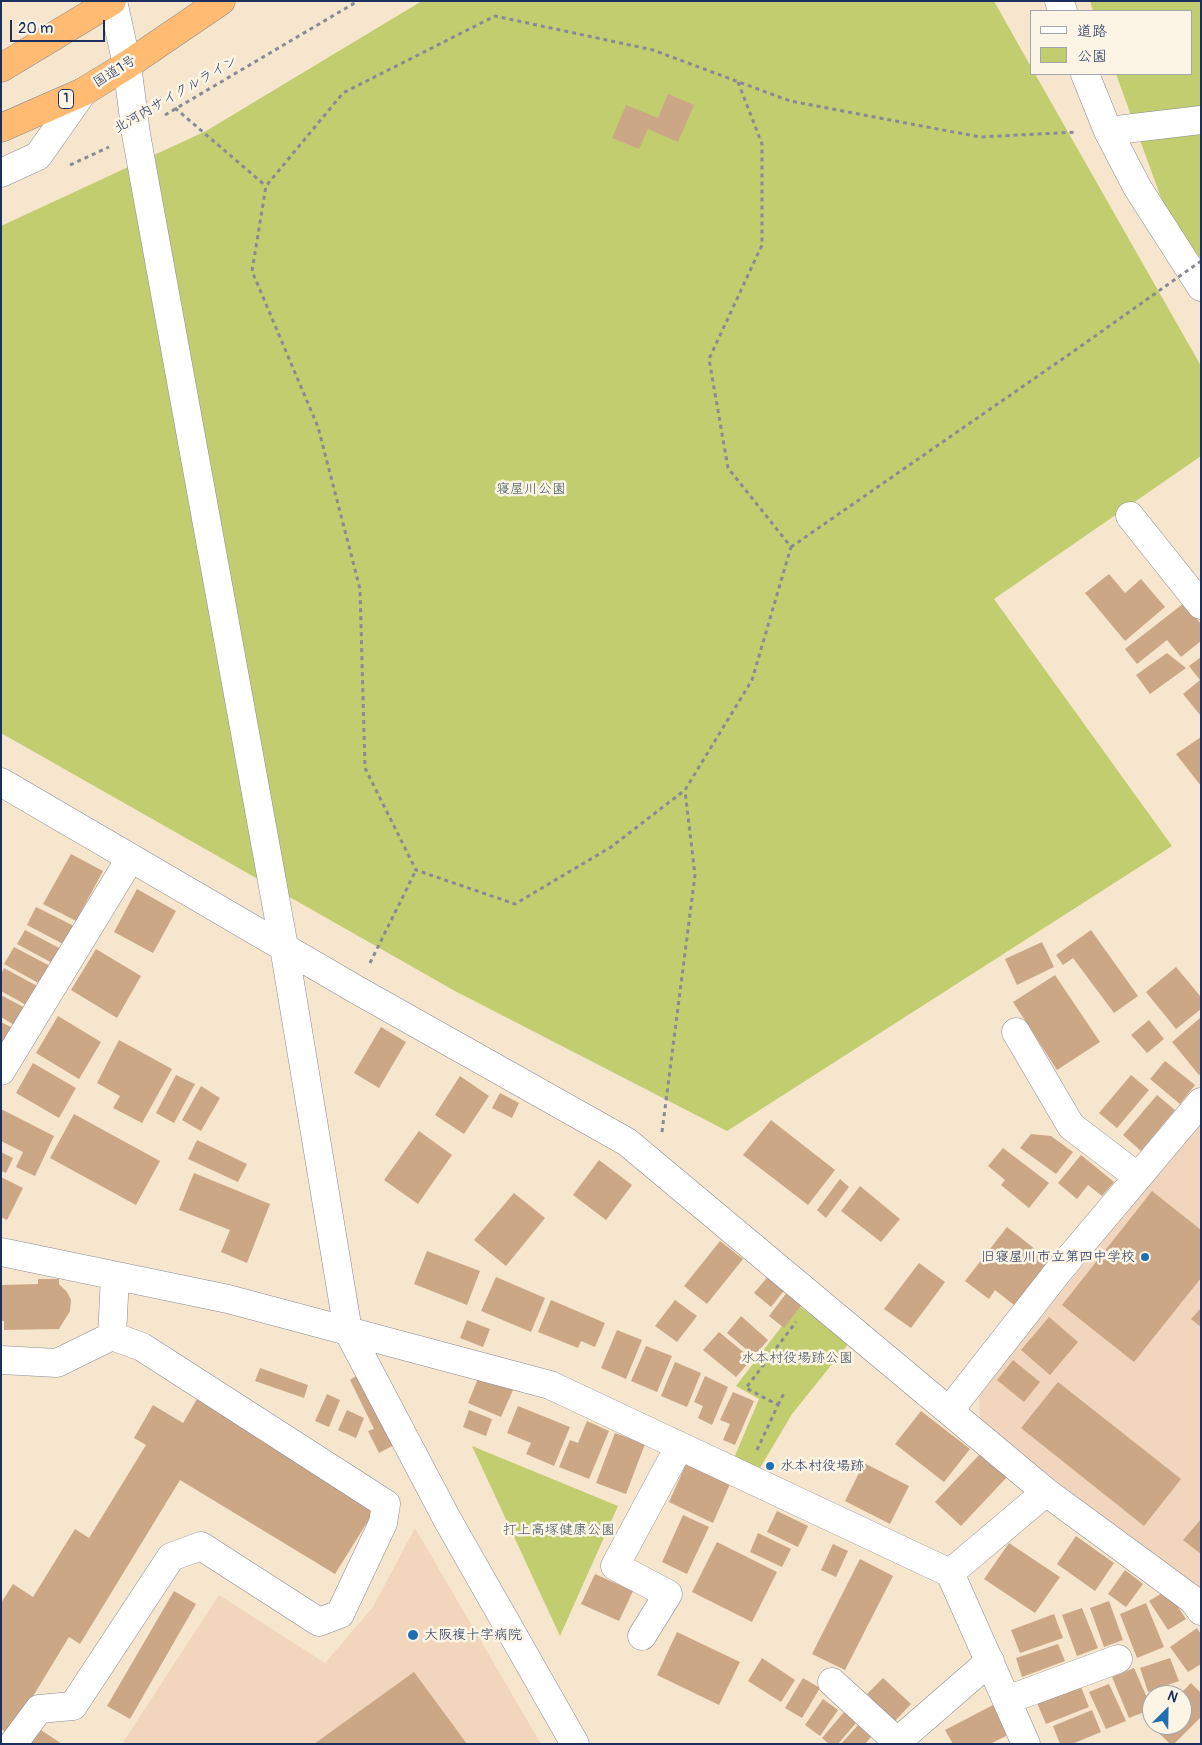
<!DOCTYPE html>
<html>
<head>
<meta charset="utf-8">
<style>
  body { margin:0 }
  #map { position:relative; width:1202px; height:1745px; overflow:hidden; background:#f6e6cd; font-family:Pangolin,"Klee One",sans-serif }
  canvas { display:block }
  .frame { position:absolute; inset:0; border:2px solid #1b2f5e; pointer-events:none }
  .legend { position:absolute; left:1030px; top:10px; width:162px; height:65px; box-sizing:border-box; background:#fcf5e5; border:1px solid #a2a6af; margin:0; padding:6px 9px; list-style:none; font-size:15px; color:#1b2f5e }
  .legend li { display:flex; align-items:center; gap:10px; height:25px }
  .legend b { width:25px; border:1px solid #a2a6af }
  .north { position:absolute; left:1142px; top:1685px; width:50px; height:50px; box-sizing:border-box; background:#fcf5e5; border:1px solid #a2a6af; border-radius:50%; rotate:23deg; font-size:14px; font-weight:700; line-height:20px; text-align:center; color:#1b2f5e }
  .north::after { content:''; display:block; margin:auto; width:18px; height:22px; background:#1f6fb2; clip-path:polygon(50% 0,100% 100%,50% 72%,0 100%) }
  .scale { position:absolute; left:10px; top:20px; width:95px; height:22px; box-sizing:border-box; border:2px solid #1b2f5e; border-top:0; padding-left:6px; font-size:15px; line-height:18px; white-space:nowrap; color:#1b2f5e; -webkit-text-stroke:4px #fcf5e5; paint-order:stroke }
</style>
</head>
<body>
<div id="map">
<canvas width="1202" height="1745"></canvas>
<div class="frame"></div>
<ul class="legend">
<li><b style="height:6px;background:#fff"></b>道路</li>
<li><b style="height:14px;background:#c1cd6e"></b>公園</li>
</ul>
<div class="north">N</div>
<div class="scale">20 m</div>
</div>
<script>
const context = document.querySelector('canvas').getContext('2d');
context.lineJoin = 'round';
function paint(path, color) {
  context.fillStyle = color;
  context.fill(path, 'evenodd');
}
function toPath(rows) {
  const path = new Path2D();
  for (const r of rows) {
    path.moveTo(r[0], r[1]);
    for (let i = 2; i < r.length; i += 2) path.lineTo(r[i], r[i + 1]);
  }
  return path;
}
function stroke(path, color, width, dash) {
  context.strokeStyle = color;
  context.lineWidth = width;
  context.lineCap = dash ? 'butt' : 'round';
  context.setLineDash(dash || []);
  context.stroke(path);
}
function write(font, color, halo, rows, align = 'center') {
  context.font = font + ' Pangolin,"Klee One",sans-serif';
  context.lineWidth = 5;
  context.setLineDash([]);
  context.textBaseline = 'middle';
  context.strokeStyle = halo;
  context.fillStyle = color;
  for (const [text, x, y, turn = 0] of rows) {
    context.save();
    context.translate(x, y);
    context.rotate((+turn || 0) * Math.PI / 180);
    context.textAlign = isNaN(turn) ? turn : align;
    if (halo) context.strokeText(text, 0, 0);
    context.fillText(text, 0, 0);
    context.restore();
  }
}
paint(toPath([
  [1201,1120,1201,1596,980,1420,979,1393],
  [415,1528,541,1744,122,1744,219,1595,325,1663,373,1607]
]), '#f1d5bc');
paint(toPath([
  [422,1,994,1,1031,67,1031,74,1035,74,1201,366,1201,456,994,599,1172,846,727,1131,455,991,1,733,1,226,206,131],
  [1090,1,1201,1,1201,259,1168,217,1116,74,1191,74,1191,11,1093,11],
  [798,1305,849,1343,792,1414,760,1468,734,1458,759,1399,736,1386],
  [472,1446,618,1506,560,1636]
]), '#c1cd6e');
paint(toPath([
  [668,94,694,105,678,142,648,129,639,149,612,138,626,105,658,118],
  [1109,574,1125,593,1141,579,1165,607,1125,641,1085,593],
  [1184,603,1201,624,1201,641,1181,657,1167,640,1137,664,1125,649],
  [1167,653,1186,668,1150,694,1136,675],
  [1201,657,1201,716,1183,694,1200,680,1189,666],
  [1201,737,1201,786,1176,754],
  [71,854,103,871,76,921,43,904],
  [137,889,176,911,153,953,114,932],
  [36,907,74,926,65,945,27,925],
  [25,930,63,950,56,965,17,944],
  [1091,930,1138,996,1114,1013,1073,958,1063,965,1056,955],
  [1042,942,1054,967,1017,985,1005,959],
  [14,947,52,967,42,985,4,964],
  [96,949,141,976,117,1018,71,990],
  [1176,967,1201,997,1201,1009,1176,1029,1146,992],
  [4,968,39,987,28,1006,1,991,1,974],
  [1055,975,1100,1042,1057,1070,1013,1002],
  [1,995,27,1009,16,1026,1,1017],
  [58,1016,101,1042,79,1079,36,1053],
  [1200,1018,1201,1073,1199,1075,1172,1042],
  [1149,1020,1164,1039,1147,1053,1131,1035],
  [1,1022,15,1029,7,1043,1,1040],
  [381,1027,406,1042,379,1088,354,1073],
  [119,1040,172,1069,142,1123,113,1108,120,1096,97,1083],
  [1165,1061,1195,1085,1180,1104,1150,1079],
  [33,1063,76,1088,59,1118,16,1093],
  [176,1075,195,1084,174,1123,156,1113],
  [1131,1075,1149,1090,1117,1128,1099,1113],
  [460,1076,489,1096,464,1134,435,1115],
  [201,1086,220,1098,201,1131,182,1120],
  [500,1093,519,1103,512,1118,492,1108],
  [1157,1095,1175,1110,1141,1151,1123,1135],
  [1,1109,54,1136,35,1176,16,1167,23,1152,1,1141],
  [74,1114,160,1161,136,1205,50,1158],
  [771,1120,835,1170,808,1205,743,1155],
  [419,1131,452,1155,418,1204,384,1180],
  [1031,1134,1051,1136,1073,1152,1056,1174,1020,1148],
  [197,1140,247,1164,238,1182,188,1159],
  [1003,1148,1049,1183,1029,1208,1001,1185,1005,1180,988,1166],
  [1,1152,13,1158,6,1173,1,1171],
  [1081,1155,1114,1182,1102,1196,1088,1185,1077,1199,1058,1183],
  [599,1160,632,1185,606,1220,573,1195],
  [194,1173,270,1204,247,1263,221,1252,230,1230,179,1210],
  [1,1177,23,1188,7,1220,1,1217],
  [840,1179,849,1187,826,1218,817,1210],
  [860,1186,900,1219,881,1242,841,1211],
  [1152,1191,1201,1230,1201,1278,1134,1362,1062,1305],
  [514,1193,545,1218,506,1266,474,1240],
  [1007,1227,1049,1260,1014,1305,995,1290,989,1299,965,1281],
  [720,1241,743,1259,707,1304,684,1286],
  [427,1251,480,1271,467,1305,414,1284],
  [919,1263,945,1282,911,1328,884,1309],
  [770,1274,787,1287,771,1307,754,1293],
  [496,1277,545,1298,531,1332,481,1311],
  [38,1279,59,1279,59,1284,67,1292,71,1300,70,1311,59,1329,4,1330,4,1321,1,1321,1,1285,38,1284],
  [791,1287,806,1299,784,1328,769,1316],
  [551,1300,605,1323,595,1347,581,1341,578,1348,538,1332],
  [675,1300,697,1316,677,1342,655,1326],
  [1201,1308,1201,1327,1191,1319],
  [741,1316,768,1340,754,1356,727,1333],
  [1049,1317,1078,1342,1050,1375,1021,1350],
  [467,1320,490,1329,483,1347,460,1338],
  [617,1330,642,1340,626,1379,601,1368],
  [719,1332,752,1359,736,1377,703,1350],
  [646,1346,672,1356,657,1392,631,1381],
  [1013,1360,1040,1382,1024,1402,997,1380],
  [675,1362,701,1373,687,1407,661,1396],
  [260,1368,308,1385,304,1398,255,1381],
  [359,1374,394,1445,379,1453,368,1431,374,1429,350,1380],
  [479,1376,513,1390,501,1417,468,1403],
  [705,1376,728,1387,712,1425,698,1418,703,1406,694,1402],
  [1058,1382,1181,1479,1144,1526,1021,1428],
  [733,1392,754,1401,735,1445,723,1440,730,1424,720,1420],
  [327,1394,340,1400,329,1427,315,1421],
  [197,1399,376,1508,335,1574,180,1480,80,1644,69,1637,10,1734,1,1729,1,1603,13,1584,33,1597,75,1529,89,1538,146,1445,134,1438,153,1405,183,1423],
  [518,1406,570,1427,554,1466,526,1454,531,1443,507,1433],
  [347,1410,364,1418,356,1438,338,1430],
  [469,1410,492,1419,486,1436,463,1427],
  [921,1411,970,1449,944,1482,895,1444],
  [587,1421,609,1431,589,1479,559,1467,570,1440,578,1443],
  [615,1433,645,1444,626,1494,596,1483],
  [981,1453,1007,1477,961,1526,935,1502],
  [864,1463,909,1486,890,1524,845,1501],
  [686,1464,730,1484,713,1523,669,1502],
  [777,1511,808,1526,798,1547,767,1532],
  [683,1515,709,1527,687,1574,662,1562],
  [1201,1519,1201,1554,1183,1540],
  [758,1533,791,1549,782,1567,750,1552],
  [1076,1536,1114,1563,1095,1591,1057,1564],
  [717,1542,777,1572,752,1622,692,1592],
  [1009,1543,1060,1577,1035,1613,984,1579],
  [833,1544,848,1551,836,1577,821,1570],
  [860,1559,893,1576,845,1670,812,1654],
  [1125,1570,1143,1584,1126,1607,1108,1594],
  [595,1574,633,1591,619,1621,581,1604],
  [1167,1590,1186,1619,1168,1630,1149,1601],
  [174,1591,196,1604,130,1719,107,1706],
  [1109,1601,1123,1640,1104,1647,1090,1608],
  [1146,1603,1164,1647,1137,1658,1120,1614],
  [1082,1608,1098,1648,1077,1656,1062,1615],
  [1054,1614,1063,1638,1020,1653,1011,1630],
  [1197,1628,1201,1634,1201,1664,1188,1672,1170,1647],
  [677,1632,740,1662,719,1705,657,1675],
  [1058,1644,1065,1661,1022,1677,1016,1658],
  [762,1658,795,1680,781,1702,748,1681],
  [1170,1658,1179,1681,1148,1692,1140,1668],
  [1134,1668,1152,1709,1129,1718,1112,1677],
  [414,1672,467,1744,314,1744],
  [803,1678,820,1688,802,1718,785,1708],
  [883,1678,911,1704,895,1721,867,1694],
  [1191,1683,1201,1693,1201,1717,1174,1744,1170,1744,1151,1725,1182,1725,1182,1695,1179,1695],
  [1109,1684,1126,1721,1106,1729,1089,1692],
  [1081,1687,1089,1707,1046,1724,1037,1703],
  [823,1699,838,1710,820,1736,805,1725],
  [995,1704,1010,1734,990,1744,953,1744,945,1730],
  [1092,1710,1101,1732,1072,1744,1060,1744,1053,1726],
  [844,1712,856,1723,838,1744,829,1744,822,1738],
  [858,1725,871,1737,865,1744,841,1744],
  [38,1728,62,1744,27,1744]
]), '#cca786');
const minor = toPath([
  [113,1,127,65,136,134,284,947,348,1331,447,1519,575,1744],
  [1059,1,1063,11],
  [1085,74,1108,131,1137,187,1201,287],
  [1108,131,1201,120],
  [1,173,38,156,83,92],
  [1130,516,1201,605],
  [1,782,357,990,627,1142,1046,1492,1193,1600,1201,1611],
  [1016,1032,1071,1126,1138,1177],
  [1,1071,130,859],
  [1,1252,228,1299,550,1385,950,1573,1046,1492],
  [1,1360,57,1363,112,1336,115,1276],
  [949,1411,1057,1273,1201,1102],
  [950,1573,1026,1744],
  [642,1636,668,1594,615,1566,679,1447],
  [832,1682,900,1744],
  [1007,1700,1118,1659],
  [898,1741,990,1661],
  [13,1744,39,1709,73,1706,171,1557,201,1546,319,1622,340,1614,383,1523,386,1504,142,1347,112,1336]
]);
const highway = toPath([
  [1,68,112,1],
  [1,128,83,92,127,65,221,1]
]);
stroke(minor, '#888a96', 29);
stroke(highway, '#888a96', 29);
stroke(toPath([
  [738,82,762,144,762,245,709,359,728,468,791,547,752,680,685,790,611,847,515,904,416,870,365,768,360,589,318,427,252,271,266,186,343,93,495,16,653,50,790,101,980,137,1077,132],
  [175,108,266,186],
  [165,115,358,1],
  [70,165,109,147],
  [791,547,1074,351],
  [370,963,416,870],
  [662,1132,695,875,685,791],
  [778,1405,785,1391],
  [757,1450,778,1405,746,1388,796,1322]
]), '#888a96', 3, [4, 4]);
stroke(minor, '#fff', 28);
stroke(highway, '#ffbb71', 28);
stroke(toPath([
  [1074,351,1201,261]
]), '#888a96', 3, [4, 4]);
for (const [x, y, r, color] of [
  [1145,1257,5,"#1f6fb2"],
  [770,1466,5,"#1f6fb2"],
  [413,1635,6,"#1f6fb2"]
]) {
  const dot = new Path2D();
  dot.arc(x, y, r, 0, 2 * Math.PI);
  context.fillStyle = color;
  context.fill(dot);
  stroke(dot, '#fcf5e5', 2);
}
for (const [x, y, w] of [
  [66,99,15]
]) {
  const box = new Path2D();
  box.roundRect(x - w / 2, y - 9.5, w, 19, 4);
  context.fillStyle = '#fcf5e5';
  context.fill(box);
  stroke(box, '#1b2f5e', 1);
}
write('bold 12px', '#1b2f5e', null, [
  ["1",66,99]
]);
write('14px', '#1b2f5e', '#fcf5e5', [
  ["国道1号",115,72,-32],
  ["北河内サイクルライン",176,95,-30]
]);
write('14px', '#445662', '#fcf5e5', [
  ["寝屋川公園",531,489],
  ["水本村役場跡公園",797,1358],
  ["打上高塚健康公園",559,1530]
]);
write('14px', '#1b2f5e', '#fcf5e5', [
  ["旧寝屋川市立第四中学校",1135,1257,"right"],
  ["水本村役場跡",780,1466],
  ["大阪複十字病院",424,1635]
], 'left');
</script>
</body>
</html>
